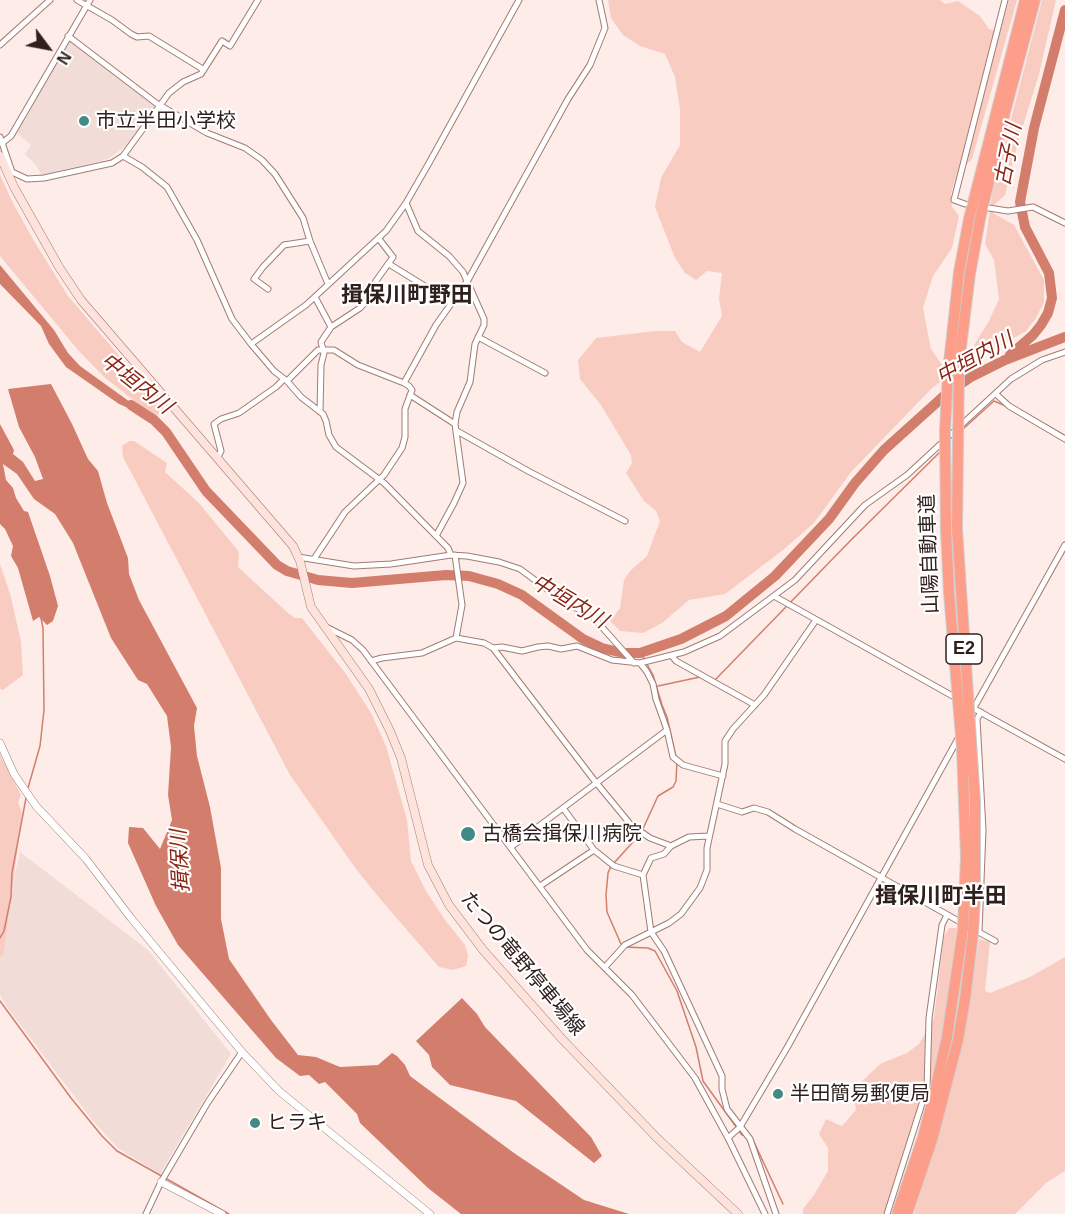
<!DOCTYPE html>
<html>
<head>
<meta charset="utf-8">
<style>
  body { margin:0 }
  #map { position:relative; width:1065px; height:1214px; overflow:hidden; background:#fdece8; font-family:Helvetica,sans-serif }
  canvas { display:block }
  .north { position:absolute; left:18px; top:18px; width:60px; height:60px; -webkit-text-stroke:4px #fff; paint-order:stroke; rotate:122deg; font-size:16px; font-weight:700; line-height:24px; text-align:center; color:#30201d }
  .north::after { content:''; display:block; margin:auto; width:21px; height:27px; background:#30201d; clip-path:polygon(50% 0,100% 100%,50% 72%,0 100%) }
</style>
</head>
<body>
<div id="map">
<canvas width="1065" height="1214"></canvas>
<div class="north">N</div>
</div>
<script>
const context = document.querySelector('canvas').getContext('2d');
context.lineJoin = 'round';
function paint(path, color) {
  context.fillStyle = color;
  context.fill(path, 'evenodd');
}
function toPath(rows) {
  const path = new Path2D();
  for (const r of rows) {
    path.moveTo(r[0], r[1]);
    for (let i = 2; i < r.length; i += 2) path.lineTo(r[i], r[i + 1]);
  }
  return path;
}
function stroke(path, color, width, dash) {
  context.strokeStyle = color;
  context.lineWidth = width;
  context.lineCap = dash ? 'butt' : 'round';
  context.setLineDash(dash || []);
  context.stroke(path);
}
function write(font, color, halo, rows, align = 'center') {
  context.font = font + ' Helvetica,"Noto Sans JP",sans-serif';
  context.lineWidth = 4.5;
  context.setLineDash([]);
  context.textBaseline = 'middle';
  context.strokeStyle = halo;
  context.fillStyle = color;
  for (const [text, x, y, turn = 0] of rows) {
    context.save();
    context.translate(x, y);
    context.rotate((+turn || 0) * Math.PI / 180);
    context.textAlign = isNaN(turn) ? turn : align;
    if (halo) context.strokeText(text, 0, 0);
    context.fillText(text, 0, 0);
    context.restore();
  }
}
paint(toPath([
  [72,41,154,106,154,110,127,145,108,159,42,175,35,164,25,154,31,145,17,133,67,44],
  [20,852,148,950,231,1054,160,1174,118,1148,93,1121,7,1007,0,995,0,952,6,938,15,873]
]), '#f1dcd7');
paint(toPath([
  [608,0,940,0,945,4,958,1,980,16,989,29,1000,32,1009,0,1017,0,972,159,957,174,951,194,952,207,959,216,952,248,933,276,923,308,931,349,942,365,968,355,989,321,999,299,994,260,985,244,993,188,1042,0,1056,0,1039,74,1018,142,1005,195,994,205,993,213,1014,225,1044,280,1044,302,1036,318,1026,331,1002,345,973,358,932,388,851,472,814,523,783,550,725,594,689,600,662,623,643,633,620,631,610,621,620,608,624,580,630,571,647,556,660,521,656,511,644,501,626,473,632,463,631,455,601,405,580,379,578,360,596,338,655,331,675,331,682,342,700,352,722,316,719,299,722,273,707,271,696,280,685,273,675,258,655,207,661,178,680,145,680,109,675,77,665,54,640,46,623,35,611,18],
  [0,175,14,205,34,241,68,296,165,409,155,417,104,377,78,350,0,256],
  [129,441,134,441,167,463,165,472,199,503,239,552,238,567,288,613,295,618,302,618,346,674,371,713,386,746,407,820,411,861,426,891,445,920,465,945,468,956,466,966,453,970,439,967,381,900,356,869,290,775,123,457,122,446],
  [0,564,11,597,21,642,23,675,3,690,0,689],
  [0,755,21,795,18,802,22,813,6,938,3,956,0,956],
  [949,928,957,928,942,1034,930,1088,890,1214,803,1214,803,1209,814,1195,828,1171,828,1148,819,1134,826,1119,842,1126,856,1110,853,1090,880,1064,907,1053,919,1044,934,1018,944,936],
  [979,939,990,942,985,991,990,993,1032,976,1065,957,1065,1171,1046,1183,1015,1214,914,1214,964,1036]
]), '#f9ccc2');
paint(toPath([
  [0,265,54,330,68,353,80,366,144,412,142,414,119,404,66,367,49,344,41,326,0,284],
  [51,384,72,424,88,459,98,471,107,503,128,558,129,574,139,600,197,708,194,726,197,756,210,807,221,868,221,919,229,959,271,1020,298,1055,316,1057,340,1067,378,1065,392,1053,397,1056,405,1065,410,1076,514,1153,584,1200,629,1214,461,1214,428,1188,360,1123,357,1114,325,1082,319,1084,309,1075,300,1076,276,1058,178,945,156,906,128,843,129,827,143,828,160,849,172,820,168,795,171,747,167,716,147,684,138,680,111,638,73,543,55,514,34,499,17,474,3,464,6,480,13,488,16,498,24,511,28,512,50,576,58,606,53,621,47,625,39,617,33,621,18,568,11,556,13,546,5,529,0,524,0,424,14,450,13,454,23,462,35,481,43,479,35,457,19,427,8,389],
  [462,998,477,1014,485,1027,591,1137,602,1156,594,1163,516,1101,450,1085,432,1067,429,1055,416,1041]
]), '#d37e6d');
stroke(toPath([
  [1027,414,1064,435],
  [963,429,994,401,1006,406],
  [640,653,645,660],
  [647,664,653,675,662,705,667,717,676,757],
  [714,681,851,540,940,452],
  [658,686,700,677],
  [28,788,40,746,44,710,43,628,41,618],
  [614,863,641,833,658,796,673,787,676,781,677,761],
  [611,866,608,873,606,895,607,912,621,944],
  [0,938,4,931,11,897,12,873,26,798],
  [625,947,648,948,655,951,677,991,696,1047,703,1081,742,1135,745,1135],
  [0,1001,71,1098,102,1136,117,1151,229,1214],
  [753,1140,783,1204]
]), '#d37e6d', 1.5);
stroke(toPath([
  [1010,355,1033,335,1041,325,1048,313,1052,298,1049,273,1025,227,1020,202,1034,128,1065,10],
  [131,405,154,420,166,432,206,491,277,565,287,571,318,580,352,583,446,575,469,576,498,584,522,595,583,639,602,648,623,653,640,653,681,639,726,616,775,576,829,519,855,483,884,450,945,395,971,377,1005,360,1065,337]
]), '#d37e6d', 10);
const minor = toPath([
  [77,0,112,20,131,34,137,37,149,36,201,68,203,71],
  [68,36,156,103,207,133,245,148,262,160,275,174,303,218,310,241,328,284],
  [0,45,50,0],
  [0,137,12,172,27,179,44,178,112,163,123,156,169,93,183,82,201,74,222,41,230,46,258,0],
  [2,143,11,136,90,0],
  [123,156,142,167,167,187,197,240,232,319,251,344,274,371,287,381,301,397,323,414,326,421,329,435,336,447,384,483,448,548,451,555],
  [406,203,418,231,449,256,463,272,484,319,484,325,475,344,470,382,457,412,455,424,463,483,454,503,436,536],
  [965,204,954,200,1005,0],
  [989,208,1008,211,1033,207,1065,223],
  [389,264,452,303],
  [268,289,254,279,263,267,284,245,310,241],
  [315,297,331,327],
  [478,337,545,373],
  [251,344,306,305,386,231,406,203,429,163,519,0],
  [287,381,318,350,334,350,358,365,404,383],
  [996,394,1009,406,1065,439],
  [410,395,455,424],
  [320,412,321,365,324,353,321,342,331,327,360,308,368,299,376,281,393,257,379,239],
  [457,431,528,471,625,521],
  [218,457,221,451,214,424,221,419,239,413,276,387,284,379],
  [455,555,462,605,456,638],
  [298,557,354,566,391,564,451,555,467,556,499,562,520,569,563,601,593,617,634,663],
  [314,559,345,512,384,475,402,448,405,437,405,409,412,390,409,386,404,383,436,325,468,280,568,99,590,65,605,28,599,0],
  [774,596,958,699],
  [324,626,352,640,363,650,587,950,632,995,695,1078,728,1138,765,1214],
  [493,648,502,647,522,651,538,647,548,646,561,649,577,646,612,660,640,663,684,652,720,636,795,580,865,505,907,475,1011,379,1042,360,1065,352],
  [672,656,676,661,755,705],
  [371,661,382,658,422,653,456,638,484,643,493,648,594,780,631,825,650,838,671,846,689,837,709,836],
  [640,663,647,672,653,684,656,699,667,730,673,757,683,765,723,776],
  [971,707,1065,759],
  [971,713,1065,545],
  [717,804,742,812,754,808,768,812,795,829,962,923],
  [563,808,594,850],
  [511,847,667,730],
  [643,875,651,858,664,854,671,846],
  [540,886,594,850,614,866,643,875,651,932,664,951,722,1076,722,1089,727,1109,750,1139,776,1214],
  [973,929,995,941],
  [979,932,983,830,977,719,981,712],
  [605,967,625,945,669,923,681,914,700,888,707,870,707,848,725,764,725,741,733,729,764,695,816,620],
  [728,1138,740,1127,788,1046,960,735],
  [146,1214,161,1182,208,1102,242,1052],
  [887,1214,927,1088,929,1018,942,925,947,915]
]);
const tertiary = toPath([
  [0,743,14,774,36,806,86,859,131,918,242,1052,279,1091,430,1214],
  [161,1182,222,1214]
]);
const secondary = toPath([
  [0,156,14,187,59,267,81,300,293,546,300,561,311,607,369,689,390,731,401,758,428,865,449,905,483,950,562,1039,658,1139,738,1214]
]);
const motorway = toPath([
  [959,363,970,274,980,219,1005,112,1035,0],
  [948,372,959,272,969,219,1025,0],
  [897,1214,923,1137,935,1091,947,1037,963,929],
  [907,1214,932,1140,958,1040,965,999,973,934]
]);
stroke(minor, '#a27b73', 7);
stroke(tertiary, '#a27b73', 8);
stroke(secondary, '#a27b73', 9);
stroke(motorway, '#d1cecd', 12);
stroke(minor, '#fff', 5);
stroke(tertiary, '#fff', 7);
stroke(secondary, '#fee2dc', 8);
stroke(motorway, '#fd9e8a', 10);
const motorwayBridge = toPath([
  [959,363,957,529,975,801,975,898,973,934],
  [948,372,945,430,946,530,949,593,962,748,966,857,963,929]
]);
stroke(motorwayBridge, '#d1cecd', 12, []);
stroke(motorwayBridge, '#fd9e8a', 10);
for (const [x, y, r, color] of [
  [84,121,6,"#438a86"],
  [468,834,8,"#438a86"],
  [778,1094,6,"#438a86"],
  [255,1123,6,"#438a86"]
]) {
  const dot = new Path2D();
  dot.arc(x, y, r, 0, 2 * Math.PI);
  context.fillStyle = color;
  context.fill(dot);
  stroke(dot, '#fff', 2);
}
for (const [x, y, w] of [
  [964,649,36]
]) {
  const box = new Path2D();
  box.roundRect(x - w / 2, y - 15, w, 30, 4.5);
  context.fillStyle = '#fff';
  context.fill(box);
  stroke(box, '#30201d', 1.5);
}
write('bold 18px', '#30201d', null, [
  ["E2",964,649]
]);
write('20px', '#30201d', '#fff', [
  ["市立半田小学校",96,121],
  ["古橋会揖保川病院",482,834],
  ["半田簡易郵便局",790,1094],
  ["ヒラキ",267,1123]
], 'left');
write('20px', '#30201d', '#fff', [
  ["山陽自動車道",930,554,-92],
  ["たつの竜野停車場線",522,964,50]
]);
write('italic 21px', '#8b2614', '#fff', [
  ["古子川",1009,155,-79],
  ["中垣内川",975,359,-29],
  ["中垣内川",136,384,38],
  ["中垣内川",569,602,31],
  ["揖保川",181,861,-93]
]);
write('bold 22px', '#30201d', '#fff', [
  ["揖保川町野田",407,296],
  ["揖保川町半田",941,897]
]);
</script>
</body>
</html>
